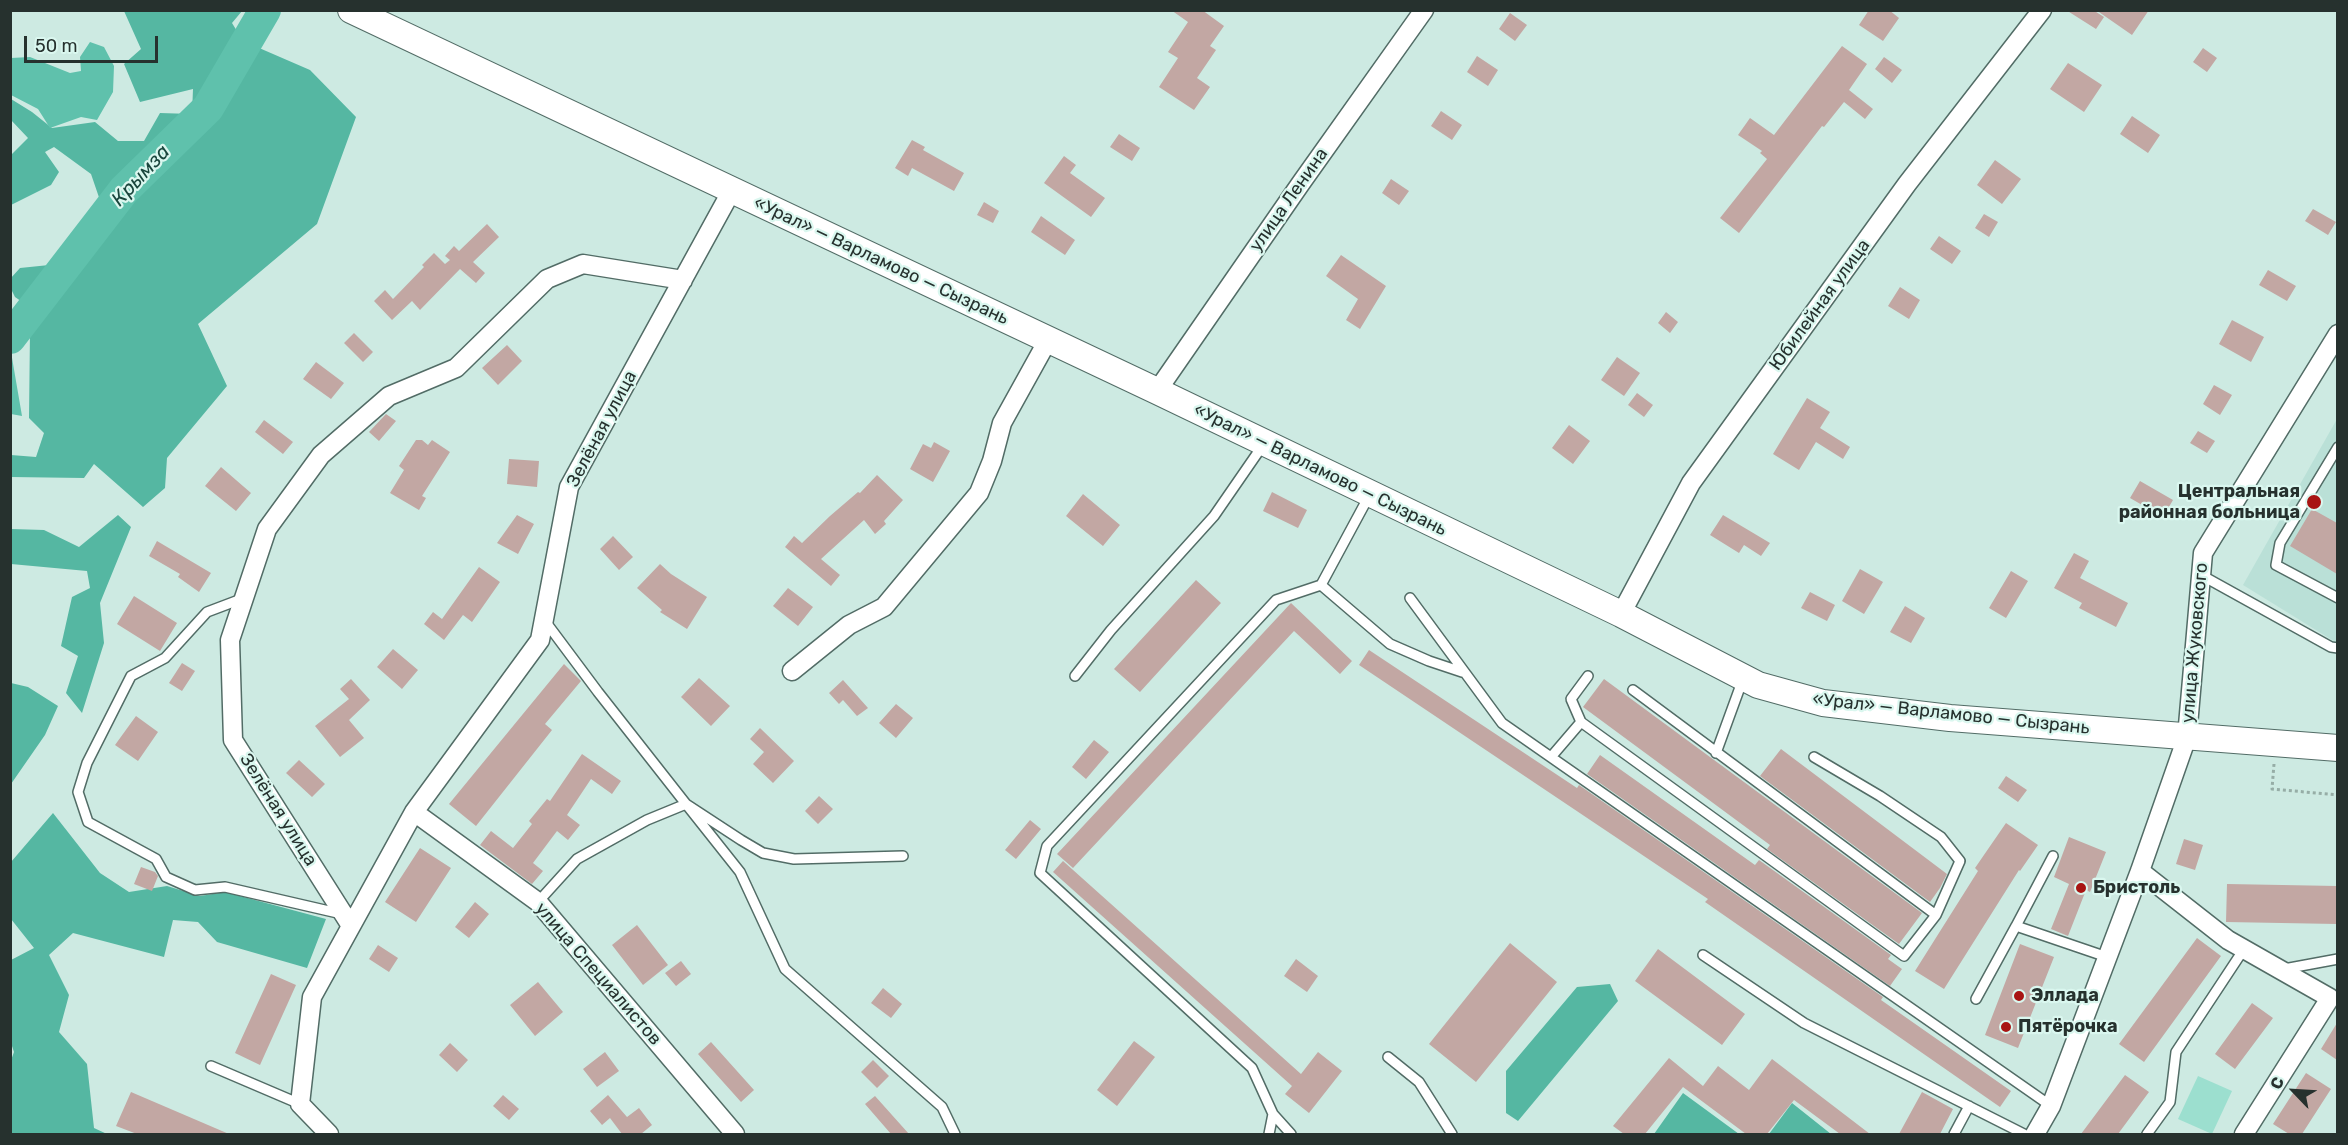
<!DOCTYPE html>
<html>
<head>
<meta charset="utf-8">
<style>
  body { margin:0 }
  #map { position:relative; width:2348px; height:1145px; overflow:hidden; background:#cdeae2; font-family:Rubik,sans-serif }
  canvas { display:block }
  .frame { position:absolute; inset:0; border:12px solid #26312e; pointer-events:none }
  .north { position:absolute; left:2264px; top:1061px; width:60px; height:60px; -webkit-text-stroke:4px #daf7ef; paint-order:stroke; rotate:295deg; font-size:16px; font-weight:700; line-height:24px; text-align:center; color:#26312e }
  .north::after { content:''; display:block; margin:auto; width:21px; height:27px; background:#26312e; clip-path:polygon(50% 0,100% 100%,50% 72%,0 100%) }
  .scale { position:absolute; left:24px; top:36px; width:134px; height:27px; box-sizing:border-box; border:3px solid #26312e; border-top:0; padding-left:8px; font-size:18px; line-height:21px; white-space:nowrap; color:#26312e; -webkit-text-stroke:4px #daf7ef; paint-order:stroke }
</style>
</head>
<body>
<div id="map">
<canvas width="2348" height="1145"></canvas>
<div class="frame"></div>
<div class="north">С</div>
<div class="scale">50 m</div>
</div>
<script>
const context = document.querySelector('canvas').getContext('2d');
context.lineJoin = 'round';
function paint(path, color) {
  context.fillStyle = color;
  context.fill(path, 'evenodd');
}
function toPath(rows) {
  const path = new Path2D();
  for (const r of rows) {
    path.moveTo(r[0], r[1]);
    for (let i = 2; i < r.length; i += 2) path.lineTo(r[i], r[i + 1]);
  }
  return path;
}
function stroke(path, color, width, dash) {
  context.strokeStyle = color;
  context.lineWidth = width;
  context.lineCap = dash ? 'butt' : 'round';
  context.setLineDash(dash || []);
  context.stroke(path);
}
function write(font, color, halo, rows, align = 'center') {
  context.font = font + ' Rubik,sans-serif';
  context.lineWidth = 4.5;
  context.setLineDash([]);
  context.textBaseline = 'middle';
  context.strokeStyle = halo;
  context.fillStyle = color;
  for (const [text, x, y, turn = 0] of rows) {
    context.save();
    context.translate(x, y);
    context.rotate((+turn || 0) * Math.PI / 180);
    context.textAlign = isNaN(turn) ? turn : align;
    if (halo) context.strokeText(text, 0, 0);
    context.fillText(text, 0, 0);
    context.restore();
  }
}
paint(toPath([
  [2337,419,2337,643,2243,585]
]), '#bae0d7');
paint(toPath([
  [2198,1076,2232,1091,2212,1134,2178,1119]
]), '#9cdfcf');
paint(toPath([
  [124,11,242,11,232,23,243,41,310,70,356,117,317,224,198,324,227,386,167,458,165,488,143,507,94,464,84,478,11,477,11,455,36,457,44,433,29,418,30,331,41,315,15,297,11,289,10,279,20,268,59,264,77,231,104,212,91,174,54,147,45,152,59,172,51,185,11,205,11,155,28,138,11,120,11,99,32,112,52,128,95,122,118,141,144,141,160,113,192,114,193,89,140,102,124,64,141,49],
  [118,515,131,527,100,603,104,643,82,713,66,693,78,656,61,646,72,597,90,588,87,571,11,564,11,529,44,530,79,547],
  [11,683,28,687,58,706,45,735,11,784],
  [53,813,100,873,129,892,167,886,200,896,225,892,326,919,307,968,217,942,198,922,173,920,164,957,73,933,49,955,69,995,59,1032,87,1064,94,1128,107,1134,11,1134,10,1063,14,1052,11,1043,11,960,34,948,11,919,11,862],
  [1610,984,1618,1001,1518,1121,1506,1113,1506,1071,1577,987],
  [1683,1093,1739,1134,1654,1134],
  [1792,1103,1831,1134,1769,1134]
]), '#55b7a2');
paint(toPath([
  [90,42,104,47,114,66,113,92,97,120,81,117,50,128,38,109,11,95,11,58,30,57,70,73,81,71,80,57],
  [10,352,11,352,22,416,11,414]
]), '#5fc1ac');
stroke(toPath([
  [10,338,124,190,208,108,265,10]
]), '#5fc1ac', 32);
paint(toPath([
  [1171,10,1202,10,1224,26,1210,46,1216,50,1197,78,1210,87,1194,110,1159,87,1178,58,1168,52,1188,22],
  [1869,10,1889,10,1899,18,1883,41,1859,25],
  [2066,10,2093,10,2104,17,2096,29],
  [2096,10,2149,10,2132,35],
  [1510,13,1527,25,1515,41,1499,29],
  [1842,46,1867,64,1849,90,1873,109,1865,119,1844,102,1824,127,1822,126,1739,233,1720,218,1767,159,1760,153,1762,151,1738,135,1750,118,1774,135],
  [2203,48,2217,58,2207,72,2193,62],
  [1477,56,1498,70,1488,86,1467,72],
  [1884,57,1902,70,1892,83,1875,69],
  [2068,63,2102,85,2084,112,2050,89],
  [1441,111,1462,125,1452,140,1431,126],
  [2132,116,2160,135,2148,153,2120,134],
  [1119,134,1140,148,1132,161,1110,147],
  [912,140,925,147,923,150,964,173,954,191,912,168,908,176,895,168],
  [1064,156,1076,165,1070,173,1105,198,1091,217,1044,183],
  [1995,160,2021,179,2002,204,1977,185],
  [1391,179,1409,191,1399,205,1382,193],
  [984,202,999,211,993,223,977,215],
  [2313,209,2336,222,2328,235,2305,221],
  [1984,214,1998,222,1989,237,1975,228],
  [1041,216,1075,240,1065,255,1031,232],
  [487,224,499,237,473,262,485,273,476,283,460,269,420,310,412,301,392,320,374,301,385,290,393,299,424,267,422,265,434,253,445,264,450,260,445,256,454,246,459,251],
  [1939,236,1961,251,1952,264,1930,249],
  [1341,255,1386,286,1360,329,1346,320,1358,299,1326,276],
  [2268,270,2296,286,2287,301,2259,285],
  [1900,287,1920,300,1909,319,1888,306],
  [1666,312,1678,322,1670,333,1658,323],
  [2232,320,2264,337,2251,362,2219,344],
  [354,333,373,352,363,362,344,343],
  [507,345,522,361,498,385,482,368],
  [1617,357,1640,373,1624,396,1601,380],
  [316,362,344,383,331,399,303,379],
  [2214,385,2232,395,2220,415,2203,404],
  [1637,393,1653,405,1644,417,1628,405],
  [1807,398,1830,412,1820,428,1850,447,1843,459,1816,442,1799,470,1773,454],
  [386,414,396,421,379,441,369,432],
  [264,420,293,442,283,454,255,432],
  [1569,425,1590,441,1573,464,1552,448],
  [2198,431,2215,441,2207,453,2190,443],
  [416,440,422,440,428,445,432,440,450,452,422,496,426,498,419,510,390,493,404,470,399,466],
  [934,442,950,451,933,482,910,469,923,444,931,448],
  [509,459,539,461,537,487,507,484],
  [221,467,251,493,236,511,205,486],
  [877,475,903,500,884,521,886,524,875,534,864,520,821,559,840,575,831,586,785,547,794,536,802,543,830,516,858,492,860,493],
  [2140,481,2173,500,2163,517,2130,498],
  [1272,492,1307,510,1298,528,1263,511],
  [1083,494,1120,525,1103,546,1066,516],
  [2312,509,2337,523,2337,574,2290,546],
  [517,515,534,524,518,554,497,543],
  [1723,515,1770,543,1761,556,1744,545,1739,553,1710,535],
  [613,536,633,557,619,570,600,549],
  [157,541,211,573,199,592,178,577,180,574,149,556],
  [2074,553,2089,561,2080,578,2128,603,2116,627,2079,608,2082,603,2054,588],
  [660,564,671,574,707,597,687,629,660,612,662,610,637,588],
  [479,567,500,582,472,622,463,615,444,640,424,624,433,612,442,619],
  [1860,569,1883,582,1864,614,1842,601],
  [2011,571,2028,581,2006,618,1989,608],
  [1196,580,1221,603,1140,692,1114,669],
  [788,588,813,607,798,626,773,606],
  [1810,592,1835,605,1827,621,1801,608],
  [134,596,177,623,160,651,117,624],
  [1291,603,1352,661,1340,674,1294,631,1073,868,1057,854],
  [1905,606,1925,618,1911,643,1890,632],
  [393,649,418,670,402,689,377,667],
  [1369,650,1577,788,1579,785,1883,997,1881,1000,2011,1091,2000,1107,1705,902,1708,899,1359,665],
  [182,663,195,671,182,691,169,683],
  [564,664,581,681,545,724,552,730,476,826,449,804],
  [699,678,730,706,711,726,681,697],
  [351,679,370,700,349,720,364,738,340,757,315,726,349,699,340,689],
  [1604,679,1922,913,1899,944,1767,849,1770,845,1583,707],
  [843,680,868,708,857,716,843,700,839,704,829,693],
  [896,704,913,718,896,738,879,723],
  [136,716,158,732,138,761,115,745],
  [760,728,794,761,773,783,753,764,764,752,750,739],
  [1094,740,1109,752,1086,779,1072,767],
  [1781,749,1947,874,1940,888,1930,902,1760,776],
  [582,754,621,781,612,794,591,779,567,815,580,825,568,840,557,831,533,863,543,871,532,884,480,845,491,831,513,848,532,824,529,821,547,799,550,801],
  [1600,755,1755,865,1759,860,1891,955,1888,959,1902,969,1890,986,1587,774],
  [299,760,325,784,312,797,286,773],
  [2006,776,2027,790,2018,802,1998,788],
  [819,796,833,809,818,824,805,811],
  [1030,820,1041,829,1016,859,1005,850],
  [2006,823,2038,845,2020,871,2019,870,1944,989,1915,971,1978,871,1975,868],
  [2069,837,2106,852,2090,892,2086,890,2068,936,2051,929,2069,884,2054,877],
  [2184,839,2203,845,2195,870,2176,864],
  [420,848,451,868,416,922,385,902],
  [1063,861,1301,1074,1318,1052,1342,1071,1309,1113,1285,1094,1292,1086,1053,872],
  [141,867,155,872,158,876,152,891,134,884],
  [2227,884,2337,886,2337,924,2226,922],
  [475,902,489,914,469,938,455,927],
  [637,925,668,965,643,985,612,945],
  [2197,938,2221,956,2144,1062,2119,1044],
  [1510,943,1557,982,1476,1082,1429,1044],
  [2020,944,2054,957,2018,1048,1985,1035],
  [378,945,398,958,389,972,369,959],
  [1658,949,1745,1014,1722,1045,1635,981],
  [1296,959,1318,976,1307,992,1284,976],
  [681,961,691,974,676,986,665,973],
  [271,974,296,985,260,1065,235,1053],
  [538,982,563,1012,535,1036,510,1005],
  [883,988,902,1004,891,1018,871,1003],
  [2252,1003,2273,1018,2235,1069,2215,1054],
  [2337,1023,2337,1060,2321,1049],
  [1134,1041,1155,1057,1117,1106,1097,1090],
  [711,1042,754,1090,741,1102,698,1054],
  [450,1043,468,1060,457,1072,439,1055],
  [605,1052,619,1071,597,1087,583,1069],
  [1669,1058,1703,1086,1718,1066,1749,1090,1772,1059,1870,1134,1840,1134,1794,1100,1767,1134,1746,1134,1683,1087,1645,1134,1624,1134,1613,1126],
  [873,1060,889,1076,877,1088,861,1072],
  [2306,1073,2331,1089,2302,1134,2289,1134,2273,1124],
  [2125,1075,2149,1092,2118,1134,2081,1134],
  [131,1092,229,1134,137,1134,116,1126],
  [1922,1092,1953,1109,1940,1134,1899,1134],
  [503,1095,519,1109,509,1120,493,1106],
  [608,1095,627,1117,639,1108,652,1125,641,1134,622,1134,610,1118,602,1125,590,1111],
  [875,1096,909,1134,891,1134,865,1104]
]), '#c2a7a3');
const lane = toPath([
  [2338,447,2280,543,2276,565,2338,598],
  [2201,575,2331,647,2338,648],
  [1321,585,1390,644,1429,661,1462,672],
  [244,598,207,612,165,658,131,676,87,763,78,792,88,822,156,859,166,877,195,890,225,887,342,914],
  [1410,598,1502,723,2051,1106],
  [545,621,598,692,686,804,741,840,763,853,794,859,903,856],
  [1075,676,1111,630,1214,516,1263,445],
  [1588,676,1571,699,1581,722,1904,956,1936,915,1633,690],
  [1716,753,1743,679],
  [1551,757,1581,722],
  [1814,757,1880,796,1941,837,1960,861,1936,915],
  [538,902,577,859,647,820,686,804,740,872,785,969,942,1107,955,1134],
  [2016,926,2053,856],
  [1703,955,1804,1023,2024,1134],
  [2284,969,2338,959],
  [1976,999,2016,926,2107,957],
  [1388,1057,1419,1082,1452,1134],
  [211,1066,300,1104],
  [1273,1114,1291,1134],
  [1269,1134,1273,1114,1252,1068,1040,873,1047,846,1276,600,1321,585,1369,496],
  [1954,1134,1969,1106],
  [2147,1134,2170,1102,2176,1052,2244,949]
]);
const street = toPath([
  [1157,391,1301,183,1424,10],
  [1621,614,1691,483,1907,184,2042,10],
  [792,671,849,625,884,607,979,493,992,461,1002,423,1048,340],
  [414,812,538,902,735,1134],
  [2140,871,2228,940,2330,998,2244,1134],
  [351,926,233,740,230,640,267,529,321,455,389,396,456,368,547,279,583,264,683,280],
  [329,1134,300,1104,312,997,414,812,540,640,569,487,732,190],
  [2035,1134,2051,1106,2140,871,2187,737,2203,553,2338,334]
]);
const secondary = toPath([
  [351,10,1157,391,1621,614,1758,685,1823,703,1950,718,2338,748]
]);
stroke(lane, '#526c66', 12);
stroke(street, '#526c66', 21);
stroke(secondary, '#526c66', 28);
stroke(toPath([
  [2274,764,2272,789,2338,795]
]), '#96ada6', 3, [3, 3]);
stroke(lane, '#fff', 9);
stroke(street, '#fff', 18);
stroke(secondary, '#fff', 26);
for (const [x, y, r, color] of [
  [2314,502,8,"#a81413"],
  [2081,888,6,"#a81413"],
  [2019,996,6,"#a81413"],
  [2006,1027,6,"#a81413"]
]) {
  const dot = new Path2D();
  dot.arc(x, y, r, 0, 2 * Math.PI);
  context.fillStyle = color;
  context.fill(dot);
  stroke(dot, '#daf7ef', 2);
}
write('18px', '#26312e', '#daf7ef', [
  ["улица Ленина",1289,200,-55],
  ["«Урал» — Варламово — Сызрань",881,261,25],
  ["Юбилейная улица",1820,305,-54],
  ["Зелёная улица",602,429,-62],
  ["«Урал» — Варламово — Сызрань",1320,470,26],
  ["улица Жуковского",2195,643,-85],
  ["«Урал» — Варламово — Сызрань",1951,714,6],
  ["Зелёная улица",278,810,58],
  ["улица Специалистов",598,974,49]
]);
write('bold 18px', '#26312e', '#daf7ef', [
  ["Центральная",2300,492,"right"],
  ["районная больница",2300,513,"right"],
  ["Бристоль",2093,888],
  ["Эллада",2031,996],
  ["Пятёрочка",2018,1027]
], 'left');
write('italic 20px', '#1a463d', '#daf7ef', [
  ["Крымза",141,176,-47]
]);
</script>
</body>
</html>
